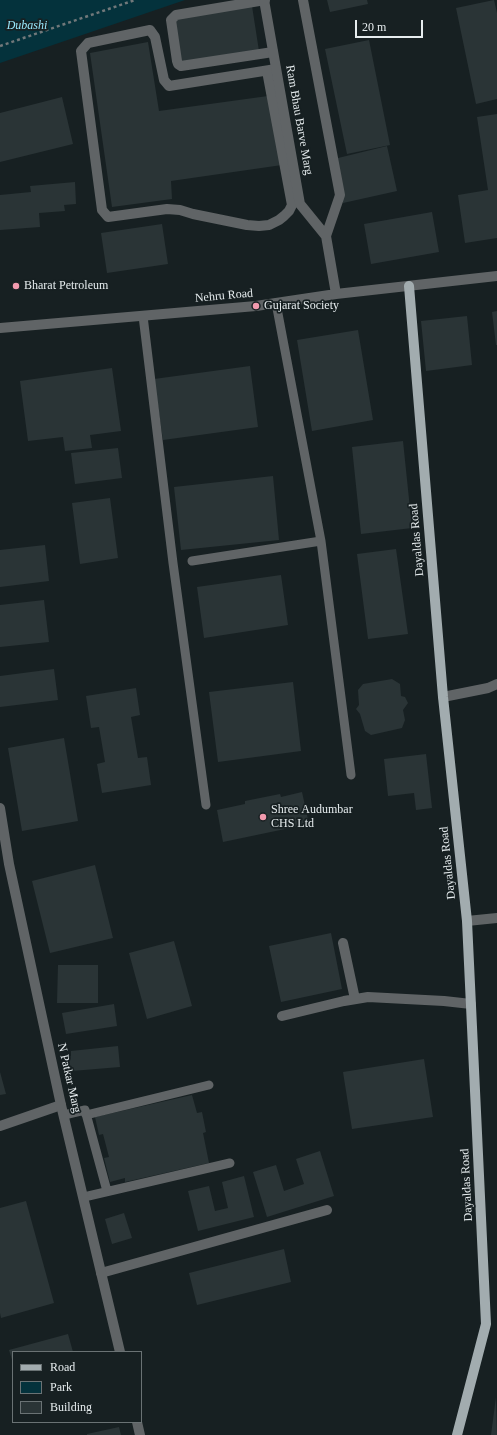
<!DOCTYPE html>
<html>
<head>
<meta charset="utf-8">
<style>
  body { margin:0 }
  #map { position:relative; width:497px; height:1435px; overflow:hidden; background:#172022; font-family:"Times New Roman",serif }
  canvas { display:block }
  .legend { position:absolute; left:12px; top:1351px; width:130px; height:72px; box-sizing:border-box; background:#172022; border:1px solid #6a7274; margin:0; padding:5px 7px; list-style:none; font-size:12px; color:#e6ecee }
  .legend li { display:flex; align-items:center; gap:8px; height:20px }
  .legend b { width:20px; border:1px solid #6a7274 }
  .scale { position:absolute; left:355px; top:20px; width:68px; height:18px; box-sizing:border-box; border:2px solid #e6ecee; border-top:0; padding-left:5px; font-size:12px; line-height:14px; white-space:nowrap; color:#e6ecee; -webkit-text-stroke:3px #172022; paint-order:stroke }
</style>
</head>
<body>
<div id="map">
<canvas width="497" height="1435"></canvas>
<ul class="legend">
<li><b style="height:5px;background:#a2acaf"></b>Road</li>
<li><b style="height:11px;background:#04323c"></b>Park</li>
<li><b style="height:11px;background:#2a3436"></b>Building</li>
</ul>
<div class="scale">20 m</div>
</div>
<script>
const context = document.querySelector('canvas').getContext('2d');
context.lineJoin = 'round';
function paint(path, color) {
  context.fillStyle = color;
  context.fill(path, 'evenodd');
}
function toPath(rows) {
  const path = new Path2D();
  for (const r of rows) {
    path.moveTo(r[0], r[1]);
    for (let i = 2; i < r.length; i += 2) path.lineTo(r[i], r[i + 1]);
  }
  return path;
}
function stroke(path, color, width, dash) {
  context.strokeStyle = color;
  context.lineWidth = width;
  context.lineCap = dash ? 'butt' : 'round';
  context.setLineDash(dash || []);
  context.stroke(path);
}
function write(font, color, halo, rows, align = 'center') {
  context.font = font + ' "Times New Roman",serif';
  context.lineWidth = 3.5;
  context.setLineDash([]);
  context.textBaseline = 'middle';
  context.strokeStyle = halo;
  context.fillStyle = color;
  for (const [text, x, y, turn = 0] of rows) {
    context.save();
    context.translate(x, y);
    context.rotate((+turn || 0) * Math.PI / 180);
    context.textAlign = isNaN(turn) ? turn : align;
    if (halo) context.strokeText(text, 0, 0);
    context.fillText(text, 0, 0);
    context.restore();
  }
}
paint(toPath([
  [0,0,185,0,0,63]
]), '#04323c');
paint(toPath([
  [327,0,367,0,368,4,330,12],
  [494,0,497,13,497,99,476,104,456,8],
  [252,6,259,51,180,62,173,18],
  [369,40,390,145,347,154,325,49],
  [148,42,159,111,268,96,282,165,171,181,172,199,112,207,90,53],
  [62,97,73,144,0,162,0,113],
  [497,114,497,238,465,243,458,195,488,190,477,117],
  [387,146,397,191,343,203,334,159],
  [75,182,76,204,64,205,65,211,39,213,40,227,0,230,0,195,31,192,30,186],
  [432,212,439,252,371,264,364,224],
  [162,224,168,264,107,273,101,233],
  [497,311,497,345,496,345,492,312],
  [467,316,472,365,426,371,421,321],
  [358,330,373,420,312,431,297,340],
  [250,366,258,427,163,440,154,379],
  [112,368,121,431,90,435,92,448,65,451,63,437,28,441,20,381],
  [403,441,412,528,361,534,352,447],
  [118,448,122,478,75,484,71,453],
  [273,476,279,540,181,550,174,487],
  [110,498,118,558,80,564,72,503],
  [45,545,49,581,0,587,0,550],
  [396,549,408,634,368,639,357,554],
  [281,575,288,625,204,638,197,587],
  [44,600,49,642,0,647,0,605],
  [54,669,58,700,0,707,0,676],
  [392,679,400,684,401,696,405,697,408,703,403,710,405,720,402,728,371,735,365,731,360,714,356,709,359,705,358,690,363,684],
  [293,682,301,751,218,762,209,692],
  [136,688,140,715,131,717,138,758,147,757,151,785,102,793,97,764,105,762,99,727,91,728,86,696],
  [64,738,78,821,22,831,8,748],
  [426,754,432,808,416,810,414,793,388,796,384,759],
  [302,792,309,824,223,842,217,810,245,804,245,801,280,794,281,797],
  [95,865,113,938,50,953,32,881],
  [331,933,342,989,281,1002,269,946],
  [174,941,192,1006,147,1019,129,953],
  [58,965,98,965,98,1003,57,1003],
  [114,1004,117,1026,66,1034,62,1013],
  [118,1046,120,1067,72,1071,71,1067,66,1067,64,1062,66,1058,71,1056,71,1051],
  [424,1059,433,1117,352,1129,343,1072],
  [0,1072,6,1094,0,1095],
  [192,1095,197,1113,202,1112,206,1132,203,1133,209,1163,125,1182,125,1178,110,1182,104,1158,109,1157,103,1134,99,1135,95,1117],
  [320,1151,334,1196,267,1217,253,1172,276,1165,284,1191,304,1184,296,1159],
  [244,1176,254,1217,198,1231,188,1191,209,1186,215,1211,228,1208,222,1182],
  [26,1201,54,1303,1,1318,0,1313,0,1208],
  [124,1213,132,1238,112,1244,105,1219],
  [284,1249,291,1282,197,1305,189,1273],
  [68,1334,73,1352,13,1352,13,1363,9,1350],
  [496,1397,497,1435,491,1435],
  [119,1427,121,1435,87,1435,87,1434]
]), '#2a3436');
stroke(toPath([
  [0,46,135,0]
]), '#71787a', 2.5, [3, 3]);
stroke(toPath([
  [276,303,321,541,351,775],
  [143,316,173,563,206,805],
  [192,561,321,541],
  [64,1115,85,1110,107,1191],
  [86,1115,209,1085],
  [84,1197,230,1163]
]), '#606466', 9);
stroke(toPath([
  [265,0,176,15,171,20,177,61,178,64,181,66,273,52],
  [267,71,292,205,289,211,284,216,279,220,269,225,259,226,247,225,193,214,180,210,167,209,108,217,102,210,81,51,88,43,150,30,155,37,164,80,169,86,276,69],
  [443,697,488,688,497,684],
  [467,921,497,918],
  [343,943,355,999],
  [282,1016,344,1001,368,997,444,1001,471,1004],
  [0,1126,61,1105],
  [101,1273,327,1210]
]), '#606466', 10);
stroke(toPath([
  [264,0,300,204,326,236],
  [303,0,340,195,326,236,336,294],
  [0,328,256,306,336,294,497,276],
  [0,808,9,864,61,1105,120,1352],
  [137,1422,140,1435]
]), '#606466', 10);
stroke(toPath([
  [409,286,443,697,467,921,486,1324,457,1435]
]), '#a2acaf', 10);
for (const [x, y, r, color] of [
  [16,286,4,"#f29aae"],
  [256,306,4,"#f29aae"],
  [263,817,4,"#f29aae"]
]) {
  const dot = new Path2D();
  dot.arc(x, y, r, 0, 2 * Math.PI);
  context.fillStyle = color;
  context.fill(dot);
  stroke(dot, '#172022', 1.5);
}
write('italic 12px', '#97e7fb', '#172022', [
  ["Dubashi",27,26]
]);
write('12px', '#e6ecee', '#172022', [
  ["Ram Bhau Barve Marg",299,120,80],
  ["Nehru Road",224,296,-5],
  ["Dayaldas Road",417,540,-95],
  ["Dayaldas Road",448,863,-96],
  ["N Patkar Marg",69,1078,77],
  ["Dayaldas Road",467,1185,-93]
]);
write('12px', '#e6ecee', '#172022', [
  ["Bharat Petroleum",24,286],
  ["Gujarat Society",264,306],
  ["Shree Audumbar",271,810],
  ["CHS Ltd",271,824]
], 'left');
</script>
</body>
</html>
